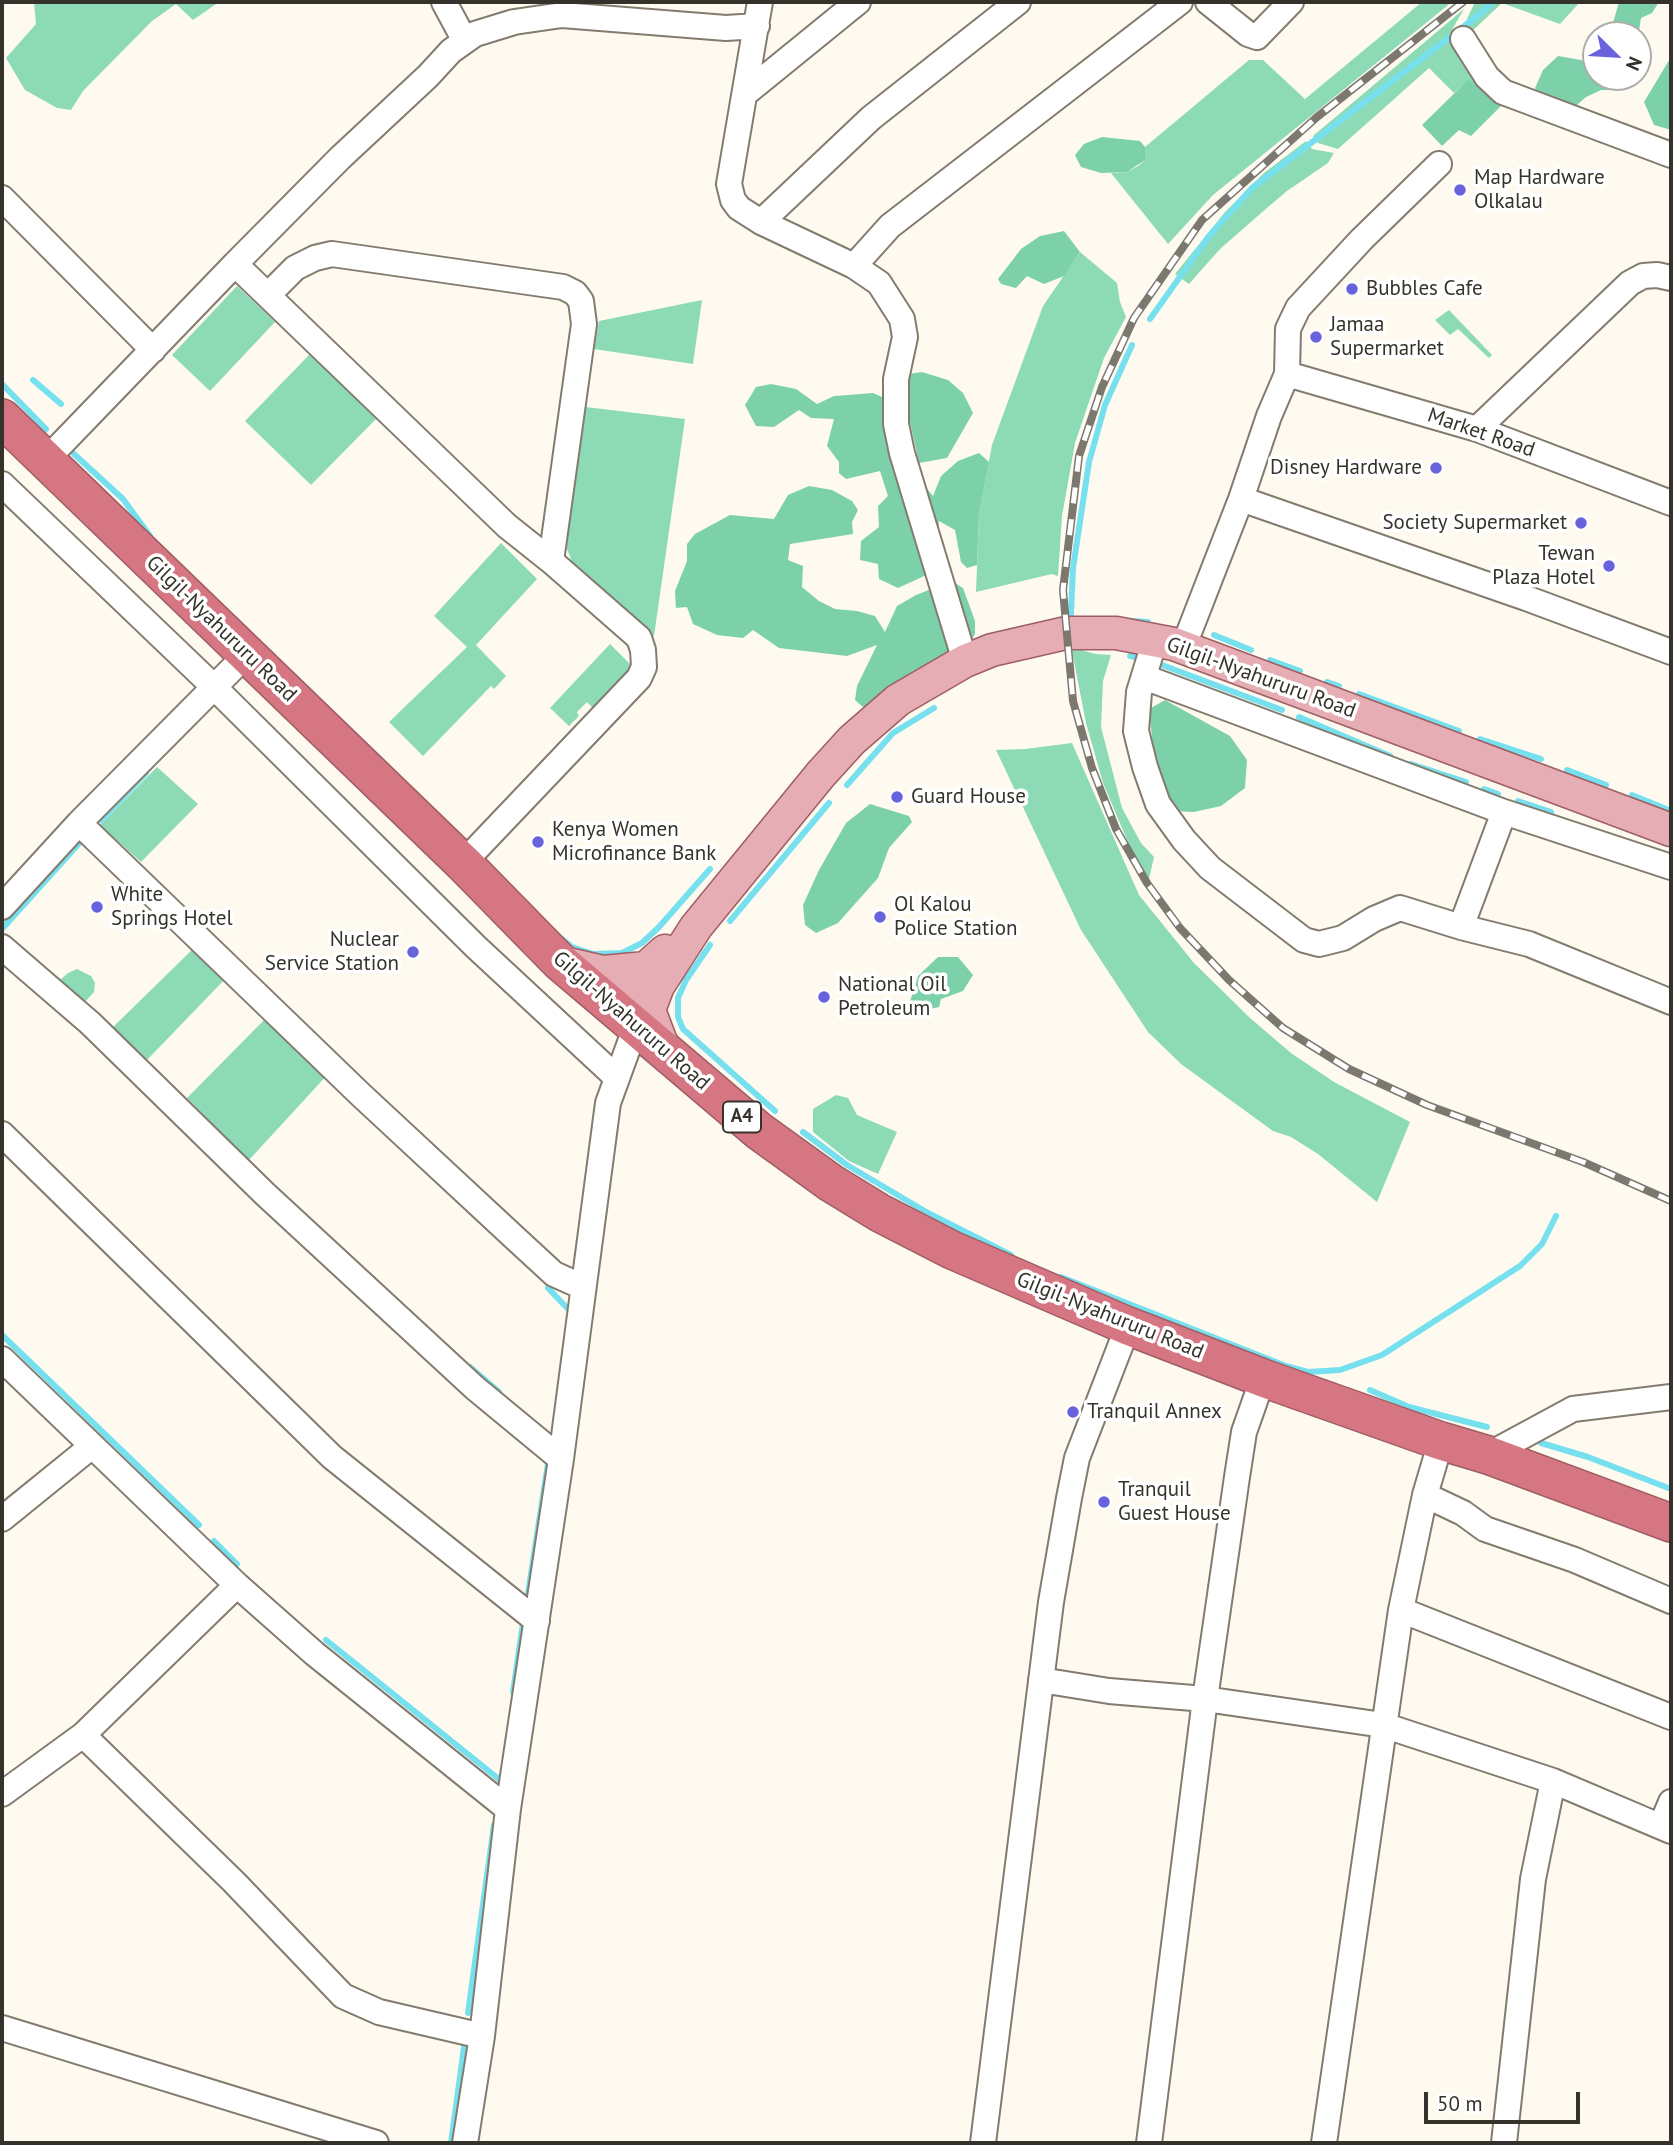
<!DOCTYPE html>
<html>
<head>
<meta charset="utf-8">
<style>
  body { margin:0 }
  #map { position:relative; width:1673px; height:2145px; overflow:hidden; background:#fefaf0; font-family:"PT Sans",sans-serif }
  canvas { display:block }
  .frame { position:absolute; inset:0; border:4px solid #35322b; pointer-events:none }
  .north { position:absolute; left:1582px; top:21px; width:70px; height:70px; box-sizing:border-box; background:#fff; border:2px solid #aeadaa; border-radius:50%; rotate:114deg; font-size:19px; font-weight:700; line-height:28px; text-align:center; color:#35322b }
  .north::after { content:''; display:block; margin:auto; width:24px; height:32px; background:#6863dd; clip-path:polygon(50% 0,100% 100%,50% 72%,0 100%) }
  .scale { position:absolute; left:1424px; top:2092px; width:156px; height:32px; box-sizing:border-box; border:4px solid #35322b; border-top:0; padding-left:9px; font-size:21px; line-height:24px; white-space:nowrap; color:#35322b; -webkit-text-stroke:5px #fff; paint-order:stroke }
</style>
</head>
<body>
<div id="map">
<canvas width="1673" height="2145"></canvas>
<div class="frame"></div>
<div class="north">N</div>
<div class="scale">50 m</div>
</div>
<script>
const context = document.querySelector('canvas').getContext('2d');
context.lineJoin = 'round';
function paint(path, color) {
  context.fillStyle = color;
  context.fill(path, 'evenodd');
}
function toPath(rows) {
  const path = new Path2D();
  for (const r of rows) {
    path.moveTo(r[0], r[1]);
    for (let i = 2; i < r.length; i += 2) path.lineTo(r[i], r[i + 1]);
  }
  return path;
}
function stroke(path, color, width, dash) {
  context.strokeStyle = color;
  context.lineWidth = width;
  context.lineCap = dash ? 'butt' : 'round';
  context.setLineDash(dash || []);
  context.stroke(path);
}
function write(font, color, halo, rows, align = 'center') {
  context.font = font + ' "PT Sans",sans-serif';
  context.lineWidth = 7;
  context.setLineDash([]);
  context.textBaseline = 'middle';
  context.strokeStyle = halo;
  context.fillStyle = color;
  for (const [text, x, y, turn = 0] of rows) {
    context.save();
    context.translate(x, y);
    context.rotate((+turn || 0) * Math.PI / 180);
    context.textAlign = isNaN(turn) ? turn : align;
    if (halo) context.strokeText(text, 0, 0);
    context.fillText(text, 0, 0);
    context.restore();
  }
}
paint(toPath([
  [34,2,219,2,193,20,176,4,152,21,83,91,71,110,57,108,25,90,6,58,36,24],
  [1422,2,1452,2,1213,195,1168,244,1111,173,1127,172,1138,166,1145,160,1145,147,1249,60,1263,60,1305,99],
  [1475,2,1580,2,1560,24,1502,3,1469,34,1467,19],
  [1464,9,1453,28,1455,42,1488,91,1468,81,1454,93,1429,68,1338,149,1318,143,1313,136],
  [1306,141,1312,149,1334,153,1328,163,1287,191,1268,207,1220,249,1189,284,1175,274,1225,212,1264,173],
  [1080,252,1117,283,1120,302,1126,317,1104,358,1075,443,1062,516,1058,576,1052,574,976,592,979,514,992,445,1043,306],
  [237,286,275,322,210,391,172,355],
  [702,300,693,364,594,349,599,321],
  [1449,310,1492,355,1489,358,1458,329,1450,335,1435,320],
  [310,354,376,419,311,485,245,421],
  [586,407,685,419,654,636,574,567,565,544,563,533,577,468],
  [501,543,537,579,476,645,506,676,494,689,491,686,423,756,389,722,467,647,434,616],
  [610,644,633,667,594,709,587,702,577,712,579,716,569,726,550,708],
  [1077,649,1096,654,1111,655,1103,681,1101,727,1122,808,1141,843,1154,857,1149,879,1130,847,1103,783,1086,723,1072,651],
  [1072,743,1139,895,1194,963,1250,1018,1291,1053,1334,1082,1410,1122,1377,1202,1318,1154,1291,1137,1273,1131,1181,1064,1148,1032,1081,930,996,750,1025,749],
  [157,767,198,804,141,862,100,825],
  [196,946,227,977,146,1061,110,1030],
  [77,969,91,976,95,983,94,992,84,1003,58,982,68,973],
  [268,1016,329,1073,249,1160,187,1098],
  [836,1095,848,1098,857,1115,897,1132,878,1174,849,1161,813,1132,813,1109]
]), '#8cdbb6');
paint(toPath([
  [1619,2,1659,2,1652,13,1641,18,1639,31,1633,35,1617,32,1613,23],
  [1558,56,1581,60,1596,70,1596,77,1615,77,1611,90,1601,90,1586,97,1562,118,1546,114,1535,88,1543,70],
  [1671,57,1671,130,1654,125,1644,102],
  [1468,80,1507,100,1471,136,1459,130,1442,146,1422,125],
  [1102,137,1140,141,1145,147,1145,160,1127,172,1101,173,1081,167,1075,155,1084,144],
  [1064,231,1080,252,1064,276,1044,284,1027,276,1016,288,1001,284,998,279,1021,249,1040,236],
  [922,372,948,380,963,393,973,413,947,458,919,463,908,413,906,386,909,374],
  [771,384,796,389,817,404,834,396,873,393,889,400,906,444,891,464,912,471,933,496,941,476,958,461,979,453,989,462,979,514,977,565,967,568,961,562,955,530,939,521,938,546,933,572,898,588,879,579,878,564,860,560,861,541,879,527,878,506,888,496,880,471,846,479,839,473,839,462,827,446,834,419,811,418,799,410,774,427,756,426,745,405,756,387],
  [809,486,832,490,852,501,858,510,852,522,853,534,790,544,788,560,803,566,802,587,819,601,835,609,857,611,875,616,885,632,897,606,916,595,952,581,963,588,975,621,975,634,969,644,881,706,864,708,855,700,857,686,877,645,847,656,779,648,753,630,743,638,717,635,693,624,687,607,676,608,675,591,687,561,687,544,695,534,730,515,774,519,788,495],
  [1165,700,1230,736,1247,760,1245,788,1221,806,1194,812,1172,811,1157,785,1149,709],
  [870,804,909,816,912,822,889,848,878,878,838,923,816,933,805,925,803,905,819,870,846,823],
  [938,957,958,957,973,975,963,991,941,999,939,1007,921,1011,909,1005,918,976]
]), '#7dd1aa');
stroke(toPath([
  [1150,319,1209,236,1252,188,1476,17,1493,2],
  [33,380,61,404],
  [2,384,46,429],
  [74,454,123,499,150,536],
  [1076,619,1071,619,1071,612,1073,568,1089,462,1105,405,1132,345],
  [1133,621,1148,622],
  [1214,635,1251,650],
  [1130,656,1140,658],
  [1270,660,1300,671],
  [1162,665,1282,710],
  [1327,682,1339,686],
  [1359,694,1459,731],
  [1299,717,1390,756],
  [1480,739,1541,759],
  [1411,764,1466,782],
  [1567,770,1606,785],
  [847,785,893,733,934,708],
  [1484,789,1498,794],
  [1632,795,1671,811],
  [1518,801,1551,812],
  [101,820,146,773],
  [730,921,829,803],
  [2,929,83,839],
  [562,939,572,947,593,954,622,953,642,943,659,927,710,869],
  [710,945,686,980,678,998,678,1017,683,1029,775,1111],
  [803,1132,847,1165,928,1213,1011,1255,1015,1260,1014,1263],
  [1061,1277,1286,1366,1308,1372,1340,1370,1382,1355,1520,1266,1542,1244,1556,1216],
  [548,1288,569,1310],
  [2,1335,199,1525],
  [470,1367,499,1392],
  [1370,1390,1409,1407,1487,1427],
  [1541,1443,1588,1457,1671,1489],
  [214,1541,237,1564],
  [527,1600,549,1457],
  [326,1640,500,1780],
  [513,1692,523,1623],
  [468,2013,494,1825],
  [451,2143,465,2040]
]), '#77e0ef', 6);
const minor = toPath([
  [444,2,465,41],
  [760,2,729,184,733,200,739,208,761,222,854,266,879,283,902,319,905,337,896,379,896,424,902,453,965,661],
  [1208,2,1248,34,1257,37,1291,2],
  [1463,39,1487,77,1503,92,1671,155],
  [746,93,858,2],
  [2,198,153,350],
  [761,222,871,118,1018,2],
  [235,264,340,158,428,76,451,51,475,34,514,22,562,15,726,28,757,26],
  [854,266,890,226,1180,2],
  [1287,374,1477,429,1671,503],
  [1477,429,1630,283,1643,276,1657,275,1671,278],
  [46,460,235,264,507,526,551,561,584,324,581,301,575,293,563,287,332,254,315,258,295,268,268,295],
  [2,484,213,686,476,947,616,1077],
  [1241,499,1526,598,1671,652],
  [1155,640,1139,692,1136,731,1145,767,1158,804,1184,840,1210,868,1304,940,1319,944,1343,938,1374,919,1400,908,1461,927,1529,944,1671,1002],
  [1183,648,1241,499,1269,416,1287,374,1288,329,1298,308,1362,239,1439,164],
  [1144,677,1504,812,1671,867],
  [79,823,361,1095,516,1239,554,1274,583,1287],
  [463,863,639,678,644,667,643,650,639,638,551,561],
  [2,907,79,823,247,654],
  [1461,927,1504,812],
  [2,947,90,1023,265,1194,475,1388,561,1459],
  [2,1134,332,1457,537,1621],
  [2,1359,237,1585,315,1654,508,1809],
  [1488,1455,1573,1409,1671,1397],
  [1425,1495,1463,1513,1485,1529,1575,1560,1671,1601],
  [2,1519,92,1446],
  [1401,1610,1671,1717],
  [1041,1680,1109,1691,1205,1699,1383,1725,1553,1781,1671,1831],
  [83,1735,234,1882,343,1996,379,2012,482,2036],
  [2,1794,83,1735,237,1585],
  [1661,1826,1671,1802],
  [2,2028,376,2143],
  [465,2143,482,2036,508,1809,561,1459,608,1103,636,1026],
  [983,2143,1051,1602,1069,1498,1077,1458,1128,1326],
  [1149,2143,1205,1699,1237,1477,1244,1432,1263,1378],
  [1324,2143,1401,1610,1425,1495,1441,1441],
  [1504,2143,1533,1879,1553,1781]
]);
const major = toPath([
  [560,962,603,972,646,968],
  [615,1009,646,968,665,951],
  [664,1050,649,1010,658,986,696,927,821,774,852,740,898,700,965,661,992,650,1066,633,1116,633,1174,644,1671,830]
]);
const highway = toPath([
  [2,418,463,863,560,962,759,1131,831,1183,880,1213,952,1250,1128,1326,1263,1378,1441,1441,1488,1455,1671,1523]
]);
stroke(minor, '#837c6e', 28);
stroke(major, '#9e5e64', 35);
stroke(highway, '#9e5e64', 40);
stroke(minor, '#fff', 24);
stroke(major, '#e7adb5', 32);
stroke(highway, '#d77683', 37);
const rail = toPath([
  [1463,2,1317,117,1202,220,1134,318,1102,387,1079,456,1063,590,1073,701,1092,768,1116,829,1147,883,1180,928,1229,980,1283,1028,1349,1069,1427,1105,1583,1162,1671,1201]
]);
stroke(rail, '#7c7870', 8);
stroke(rail, '#fff', 5, [16]);
for (const [x, y, r, color] of [
  [1460,190,7,"#6863dd"],
  [1352,289,7,"#6863dd"],
  [1316,337,7,"#6863dd"],
  [1436,468,7,"#6863dd"],
  [1581,523,7,"#6863dd"],
  [1609,566,7,"#6863dd"],
  [897,797,7,"#6863dd"],
  [538,842,7,"#6863dd"],
  [97,907,7,"#6863dd"],
  [880,917,7,"#6863dd"],
  [413,952,7,"#6863dd"],
  [824,997,7,"#6863dd"],
  [1073,1412,7,"#6863dd"],
  [1104,1502,7,"#6863dd"]
]) {
  const dot = new Path2D();
  dot.arc(x, y, r, 0, 2 * Math.PI);
  context.fillStyle = color;
  context.fill(dot);
  stroke(dot, '#fff', 2.5);
}
for (const [x, y, w] of [
  [742,1117,38]
]) {
  const box = new Path2D();
  box.roundRect(x - w / 2, y - 15.5, w, 31, 5);
  context.fillStyle = '#fff';
  context.fill(box);
  stroke(box, '#35322b', 2);
}
write('bold 19px', '#35322b', null, [
  ["A4",742,1117]
]);
write('21px', '#35322b', '#fff', [
  ["Map Hardware",1474,178],
  ["Olkalau",1474,202],
  ["Bubbles Cafe",1366,289],
  ["Jamaa",1330,325],
  ["Supermarket",1330,349],
  ["Disney Hardware",1422,468,"right"],
  ["Society Supermarket",1567,523,"right"],
  ["Tewan",1595,554,"right"],
  ["Plaza Hotel",1595,578,"right"],
  ["Guard House",911,797],
  ["Kenya Women",552,830],
  ["Microfinance Bank",552,854],
  ["White",111,895],
  ["Springs Hotel",111,919],
  ["Ol Kalou",894,905],
  ["Police Station",894,929],
  ["Nuclear",399,940,"right"],
  ["Service Station",399,964,"right"],
  ["National Oil",838,985],
  ["Petroleum",838,1009],
  ["Tranquil Annex",1087,1412],
  ["Tranquil",1118,1490],
  ["Guest House",1118,1514]
], 'left');
write('21px', '#35322b', '#fff', [
  ["Market Road",1481,433,19],
  ["Gilgil-Nyahururu Road",221,629,44],
  ["Gilgil-Nyahururu Road",1261,678,20],
  ["Gilgil-Nyahururu Road",631,1021,41],
  ["Gilgil-Nyahururu Road",1110,1316,22]
]);
</script>
</body>
</html>
